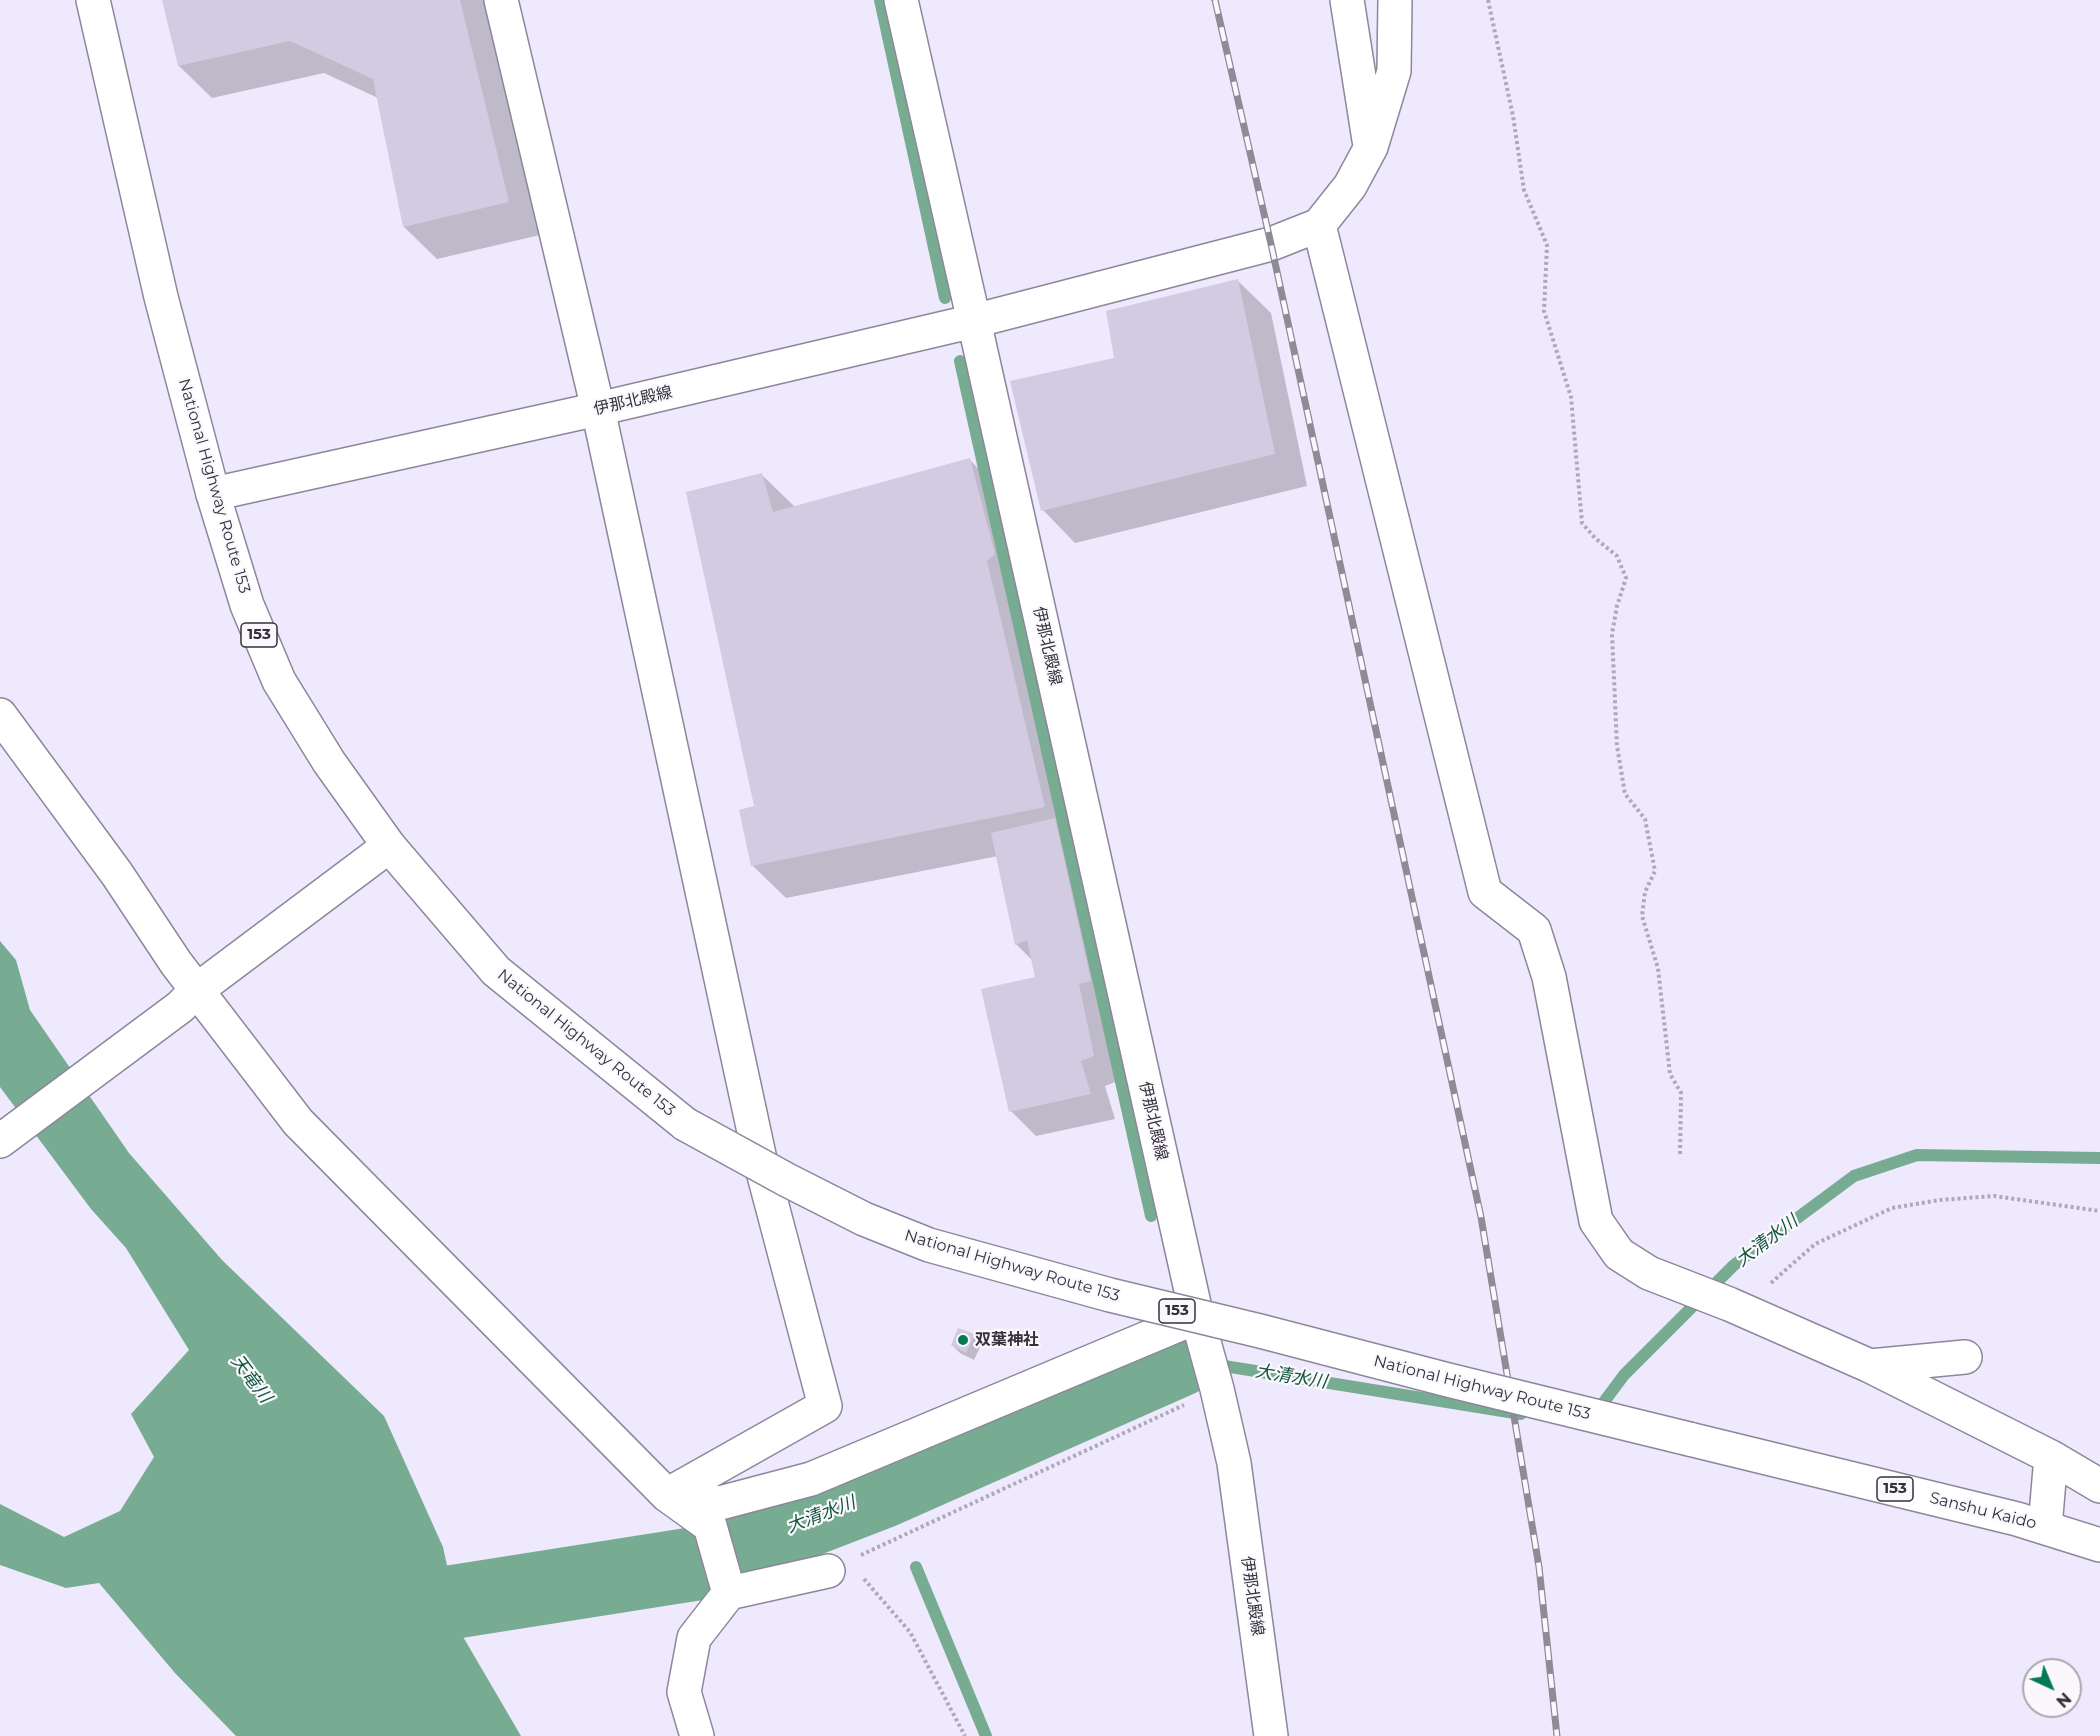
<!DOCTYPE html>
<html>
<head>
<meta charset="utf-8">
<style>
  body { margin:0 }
  #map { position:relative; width:2100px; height:1736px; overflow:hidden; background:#eee9fc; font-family:Montserrat,sans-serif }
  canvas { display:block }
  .north { position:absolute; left:2022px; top:1658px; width:60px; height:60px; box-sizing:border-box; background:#faf8fd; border:2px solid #aba8af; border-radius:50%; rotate:136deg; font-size:16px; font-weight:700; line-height:24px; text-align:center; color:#34313a }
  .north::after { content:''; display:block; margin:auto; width:21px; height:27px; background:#017955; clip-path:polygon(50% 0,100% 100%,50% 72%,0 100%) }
</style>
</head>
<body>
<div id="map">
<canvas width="2100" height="1736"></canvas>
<div class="north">N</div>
</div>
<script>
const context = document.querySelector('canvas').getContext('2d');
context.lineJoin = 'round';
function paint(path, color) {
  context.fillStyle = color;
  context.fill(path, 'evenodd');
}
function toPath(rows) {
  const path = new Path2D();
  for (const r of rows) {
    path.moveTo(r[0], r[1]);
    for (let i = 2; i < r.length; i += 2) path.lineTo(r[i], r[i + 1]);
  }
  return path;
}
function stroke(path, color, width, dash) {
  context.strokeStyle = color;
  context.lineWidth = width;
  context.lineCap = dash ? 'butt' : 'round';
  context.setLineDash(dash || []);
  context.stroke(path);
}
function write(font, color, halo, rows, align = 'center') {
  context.font = font + ' Montserrat,"Noto Sans JP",sans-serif';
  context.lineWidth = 4.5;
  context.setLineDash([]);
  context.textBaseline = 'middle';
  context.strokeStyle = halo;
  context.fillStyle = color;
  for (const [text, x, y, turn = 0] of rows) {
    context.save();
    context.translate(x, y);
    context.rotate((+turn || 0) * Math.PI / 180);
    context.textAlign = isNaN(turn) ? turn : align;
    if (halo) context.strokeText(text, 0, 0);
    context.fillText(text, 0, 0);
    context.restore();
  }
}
paint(toPath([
  [0,941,16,960,30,1010,129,1153,222,1260,384,1416,443,1547,462,1635,521,1736,236,1736,175,1673,99,1583,66,1588,0,1565,0,1504,64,1537,120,1511,154,1457,131,1414,189,1350,126,1248,91,1209,0,1087]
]), '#77ac93');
paint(toPath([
  [164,0,484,0,540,235,437,259,404,227,378,98,324,73,212,98,179,66],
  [1238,281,1271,313,1307,486,1075,543,1043,510,1116,360],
  [970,460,1002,493,1115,1006,1103,1009,1118,1081,1105,1086,1115,1119,1036,1136,1011,1111,1037,978,1033,961,1016,944,998,856,786,898,753,866,756,807,762,475,795,507],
  [958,1330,974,1335,982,1343,974,1360,960,1353,952,1345]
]), '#0003');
stroke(toPath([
  [880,0,945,298],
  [960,361,1151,1216],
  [1178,1348,1181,1359,1521,1414],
  [1595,1414,1624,1375,1734,1265,1854,1176,1917,1155,2100,1158],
  [883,1491,890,1509],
  [916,1567,986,1736]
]), '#77ac93', 12);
stroke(toPath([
  [421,1607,694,1564,883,1491,1181,1359]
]), '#77ac93', 74);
paint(toPath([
  [162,0,460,0,509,202,403,227,373,79,290,41,178,66],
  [1238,279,1275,454,1041,511,1010,381,1114,358,1106,311],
  [970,458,995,554,987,561,1045,807,751,866,739,810,754,806,686,492,762,473,773,512],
  [1055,818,1091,981,1079,984,1094,1056,1081,1061,1091,1094,1009,1112,981,989,1035,977,1027,940,1015,945,991,833],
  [958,1328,975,1334,966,1353,951,1345]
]), '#d2cbe2');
const minor = toPath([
  [501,0,598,409,761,1164,825,1406,667,1495],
  [901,0,974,321,1271,244,1319,225,1350,186,1371,147,1394,71,1395,0],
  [1347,0,1369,140],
  [1319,225,1485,892,1534,930,1549,977,1596,1221,1619,1254,1649,1273,1729,1304,1870,1366,1965,1357],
  [0,715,117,874,176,963,298,1122,667,1495,710,1526,729,1593],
  [0,1141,180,1007,197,990,389,846],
  [1870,1366,2051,1457,2045,1527],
  [2051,1457,2100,1486],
  [671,1495,720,1503,811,1479,1197,1317],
  [697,1736,684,1692,694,1638,729,1593,828,1571]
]);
const major = toPath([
  [213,494,598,409,974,321,1197,1317,1217,1389,1234,1463,1271,1736]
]);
const highway = toPath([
  [93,0,161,297,213,494,247,605,279,681,329,762,389,846,496,971,685,1124],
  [1689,1439,2017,1519,2100,1545]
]);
stroke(minor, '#8d869c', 36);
stroke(major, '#8d869c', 36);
stroke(highway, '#8d869c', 36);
stroke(toPath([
  [1488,0,1513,116,1524,190,1547,245,1544,311,1571,397,1582,523,1595,538,1617,556,1626,578,1617,606,1612,634,1617,746,1625,794,1645,819,1655,871,1645,892,1642,916,1658,968,1670,1074,1681,1093,1680,1157],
  [1771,1283,1815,1244,1892,1208,1940,1200,1994,1196,2100,1211],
  [861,1555,1184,1405],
  [864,1579,910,1632,965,1736]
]), '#ada9b8', 4, [3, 3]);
stroke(minor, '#fff', 33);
stroke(major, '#fff', 33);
stroke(highway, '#fff', 33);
const rail = toPath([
  [1215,0,1271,244,1481,1217,1539,1567,1557,1736]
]);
stroke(rail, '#8e8a97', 7);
stroke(rail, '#faf8fd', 4.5, [14]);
const highwayBridge = toPath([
  [685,1124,787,1180,864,1219,929,1245,1110,1295,1260,1331,1448,1380,1689,1439]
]);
stroke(highwayBridge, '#8d869c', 36, []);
stroke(highwayBridge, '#fff', 33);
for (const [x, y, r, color] of [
  [963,1340,6,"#017955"]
]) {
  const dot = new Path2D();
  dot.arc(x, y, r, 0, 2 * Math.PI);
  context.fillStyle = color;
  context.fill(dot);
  stroke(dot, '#faf8fd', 2);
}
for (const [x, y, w] of [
  [259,635,36],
  [1177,1311,36],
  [1895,1489,36]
]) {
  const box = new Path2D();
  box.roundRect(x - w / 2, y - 12, w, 24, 4.5);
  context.fillStyle = '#faf8fd';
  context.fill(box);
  stroke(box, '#34313a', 1.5);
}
write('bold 15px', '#34313a', null, [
  ["153",259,635],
  ["153",1177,1311],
  ["153",1895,1489]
]);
write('16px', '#34313a', '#faf8fd', [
  ["伊那北殿線",633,401,-13],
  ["National Highway Route 153",214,486,74],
  ["伊那北殿線",1047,646,77],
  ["National Highway Route 153",586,1043,39],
  ["伊那北殿線",1153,1121,77],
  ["National Highway Route 153",1012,1266,16],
  ["National Highway Route 153",1482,1388,14],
  ["Sanshu Kaido",1983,1511,14],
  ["伊那北殿線",1252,1596,82]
]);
write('bold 16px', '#34313a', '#faf8fd', [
  ["双葉神社",975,1340]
], 'left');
write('italic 18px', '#11543c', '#faf8fd', [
  ["大清水川",1767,1241,-37],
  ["大清水川",1291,1377,9],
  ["天竜川",251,1379,53],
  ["大清水川",821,1515,-21]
]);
</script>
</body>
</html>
